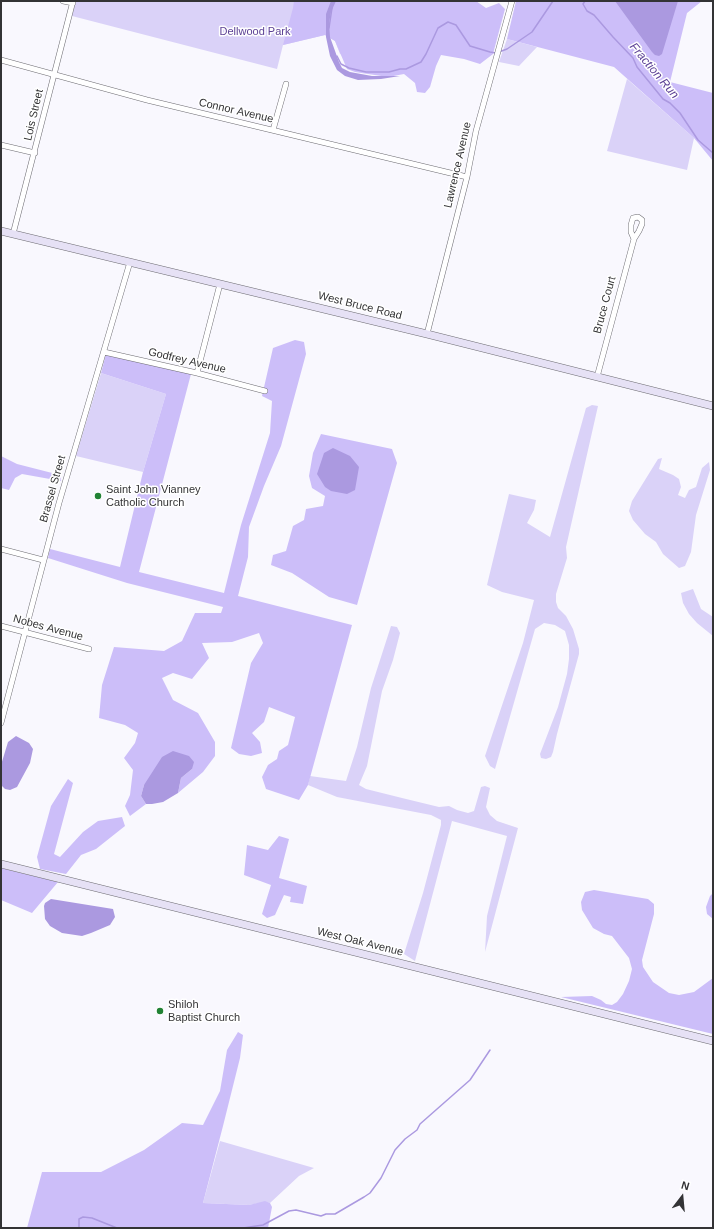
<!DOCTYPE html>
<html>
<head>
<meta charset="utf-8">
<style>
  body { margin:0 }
  #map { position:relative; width:714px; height:1229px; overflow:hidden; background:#f9f8fe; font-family:Helvetica,sans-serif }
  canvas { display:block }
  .frame { position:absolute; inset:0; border:2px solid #333335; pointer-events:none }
  .north { position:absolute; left:662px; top:1177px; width:40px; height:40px; -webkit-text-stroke:3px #fff; paint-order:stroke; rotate:16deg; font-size:11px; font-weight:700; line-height:16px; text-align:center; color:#333335 }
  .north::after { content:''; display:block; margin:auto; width:14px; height:18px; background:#333335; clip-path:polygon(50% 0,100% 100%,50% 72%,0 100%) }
</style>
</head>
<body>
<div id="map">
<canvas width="714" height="1229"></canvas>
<div class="frame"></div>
<div class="north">N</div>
</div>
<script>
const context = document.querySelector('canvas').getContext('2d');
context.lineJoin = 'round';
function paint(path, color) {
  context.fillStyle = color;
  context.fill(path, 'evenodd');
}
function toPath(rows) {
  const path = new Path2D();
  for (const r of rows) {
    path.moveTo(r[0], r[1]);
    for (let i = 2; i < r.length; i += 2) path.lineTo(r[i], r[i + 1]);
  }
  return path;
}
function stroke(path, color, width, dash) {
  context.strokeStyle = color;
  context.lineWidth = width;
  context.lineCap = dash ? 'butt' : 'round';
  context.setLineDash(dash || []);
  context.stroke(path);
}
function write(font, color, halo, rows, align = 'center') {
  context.font = font + ' Helvetica,sans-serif';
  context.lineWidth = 3;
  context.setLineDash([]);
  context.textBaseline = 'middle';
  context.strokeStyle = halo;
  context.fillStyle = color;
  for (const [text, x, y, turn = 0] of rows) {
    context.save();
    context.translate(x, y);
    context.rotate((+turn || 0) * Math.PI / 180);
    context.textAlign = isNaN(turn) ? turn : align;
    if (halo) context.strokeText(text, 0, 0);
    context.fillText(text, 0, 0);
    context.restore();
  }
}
paint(toPath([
  [76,1,403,1,394,67,340,54,335,41,325,35,283,45,277,69,72,16],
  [507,39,537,47,519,66,499,62],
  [627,79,694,138,687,170,607,151],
  [101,373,166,394,143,472,76,456],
  [592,405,598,406,566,547,567,558,556,594,556,602,558,608,566,616,573,629,579,649,579,654,557,734,553,752,551,757,546,759,541,758,540,754,558,707,567,674,569,659,569,645,565,631,555,625,544,623,535,629,495,769,490,766,485,756,523,643,534,600,502,592,487,585,509,494,536,500,534,510,527,523,550,537,586,408],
  [662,458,659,469,673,475,679,479,681,487,678,495,685,498,689,490,696,487,702,468,709,462,710,470,696,515,691,552,685,566,679,568,663,554,656,542,645,534,633,520,629,511,632,501,658,459],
  [693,589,701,609,713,617,713,636,697,623,689,614,683,603,681,593],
  [391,626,397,627,400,633,393,660,382,691,367,766,359,785,366,789,402,798,439,807,449,806,457,810,468,813,474,811,481,787,485,786,490,788,486,807,490,815,497,821,518,828,485,952,487,916,507,836,452,821,415,961,404,954,423,893,441,825,441,820,431,815,337,797,308,785,310,776,346,781,357,747,371,688],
  [220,1141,314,1168,299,1176,270,1203,265,1202,249,1205,203,1203]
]), '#dad2f8');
paint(toPath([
  [294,1,476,1,486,8,499,3,505,9,493,54,480,64,464,59,441,55,436,66,430,87,425,93,417,92,415,83,404,74,388,77,355,72,347,69,335,41,325,35,283,45,293,8],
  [516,1,702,1,687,13,670,82,713,93,713,161,694,138,614,67,507,39],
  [295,340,304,342,306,354,281,446,264,486,249,527,248,557,238,596,352,625,308,785,299,800,266,789,262,777,268,765,277,759,279,751,288,745,295,717,269,707,264,722,252,733,260,742,262,753,251,756,239,754,231,748,251,663,263,643,259,633,232,642,202,643,209,658,192,679,173,673,162,678,173,700,198,713,215,742,215,756,203,772,178,793,181,778,192,769,144,785,141,796,146,804,130,816,125,806,130,795,133,770,124,758,135,743,138,733,125,725,99,718,102,685,114,647,164,651,182,641,195,613,221,613,223,607,127,583,48,558,50,549,120,567,143,472,166,394,101,373,106,354,191,374,139,572,224,593,241,525,270,433,272,401,262,396,273,348],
  [321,434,392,449,397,463,357,605,329,597,292,573,271,565,273,555,286,551,293,526,304,520,306,509,323,506,325,496,312,488,309,476,313,453],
  [1,456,17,464,60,475,61,481,22,474,15,478,9,490,1,488],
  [68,779,73,783,54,854,60,857,83,832,98,821,122,817,125,826,96,849,81,855,66,874,40,869,37,857,51,806],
  [279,836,289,839,279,878,307,886,303,904,290,902,291,897,284,895,275,915,267,918,262,914,271,885,244,875,247,845,268,850],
  [1,868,58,882,32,913,1,900],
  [594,890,648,899,654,904,654,914,642,960,643,967,653,982,669,993,679,995,694,992,713,978,713,1034,561,997,592,996,601,1000,606,1004,612,1005,617,1002,623,994,629,981,632,969,629,958,612,936,604,934,593,928,582,910,581,902,585,892],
  [713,893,713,919,707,914,706,907,710,896],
  [238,1032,243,1035,240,1058,223,1126,203,1203,249,1205,265,1201,270,1203,272,1207,268,1228,27,1228,42,1172,101,1172,144,1150,182,1123,203,1125,220,1091,227,1050]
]), '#ccbef9');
paint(toPath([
  [331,1,336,1,331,12,329,23,330,37,339,62,342,68,350,72,372,76,400,76,381,79,358,80,345,76,337,70,330,56,326,37,326,14],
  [615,1,678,1,662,54,659,56,655,55,652,52],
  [333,448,350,456,359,467,355,490,347,494,331,491,325,487,317,474,324,453],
  [16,736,29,743,33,749,30,763,17,787,10,790,5,789,1,785,1,765,8,742],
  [173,751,189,756,194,762,192,769,181,778,178,793,163,802,152,804,146,804,141,796,144,785,162,757],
  [51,899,113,909,115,917,110,925,91,933,82,936,62,933,50,926,45,919,44,906,45,903]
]), '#ab99e0');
stroke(toPath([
  [585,1,583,4,587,11,594,15,613,37,633,58,637,67,663,99,670,103,680,113,698,140,713,153],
  [329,28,332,8],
  [499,52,507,49,532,32,553,1],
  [337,56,341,64,349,68,366,72,389,72,400,69,406,69,421,62,426,54,438,28,448,22,456,25,470,46,490,52,496,53],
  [79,1228,79,1219,83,1217,92,1218,117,1228],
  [243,1228,263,1225,289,1211,296,1210,321,1216,326,1214,335,1214,364,1197,370,1193,381,1178,395,1150,405,1139,417,1130,420,1124,470,1080,490,1050]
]), '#ab99e0', 1.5);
const street = toPath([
  [63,1,73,3],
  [1,60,147,100,467,177],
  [273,130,286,84],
  [1,145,35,153],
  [13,234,73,1],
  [427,334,467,177,476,131,512,1],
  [104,352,197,373,265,391],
  [197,373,220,284],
  [597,377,634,239,639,231,642,224,642,220,638,217,633,218,631,225,631,232,634,239],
  [1,549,43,560],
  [1,626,89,649],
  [1,723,59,503,130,262]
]);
const secondary = toPath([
  [1,231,427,334,713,406],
  [1,864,713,1041]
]);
stroke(street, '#6d6c72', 6);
stroke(secondary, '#6d6c72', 8);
stroke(street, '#fff', 5);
stroke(secondary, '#e6e1f5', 7);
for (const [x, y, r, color] of [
  [98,496,4,"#218234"],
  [160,1011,4,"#218234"]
]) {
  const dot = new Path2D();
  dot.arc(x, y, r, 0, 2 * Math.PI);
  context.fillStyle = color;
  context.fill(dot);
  stroke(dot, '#fff', 1.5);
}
write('11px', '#5c4195', '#fff', [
  ["Dellwood Park",255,32]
]);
write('11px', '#333335', '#fff', [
  ["Connor Avenue",236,111,13],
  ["Lois Street",34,115,-77],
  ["Lawrence Avenue",458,165,-77],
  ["Bruce Court",605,305,-75],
  ["West Bruce Road",360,306,14],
  ["Godfrey Avenue",187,361,13],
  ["Brassel Street",53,489,-74],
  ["Nobes Avenue",48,628,15],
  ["West Oak Avenue",360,942,14]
]);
write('11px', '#333335', '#fff', [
  ["Saint John Vianney",106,490],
  ["Catholic Church",106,503],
  ["Shiloh",168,1005],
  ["Baptist Church",168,1018]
], 'left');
write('italic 12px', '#5d4296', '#fff', [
  ["Fraction Run",654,71,50]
]);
</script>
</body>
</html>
